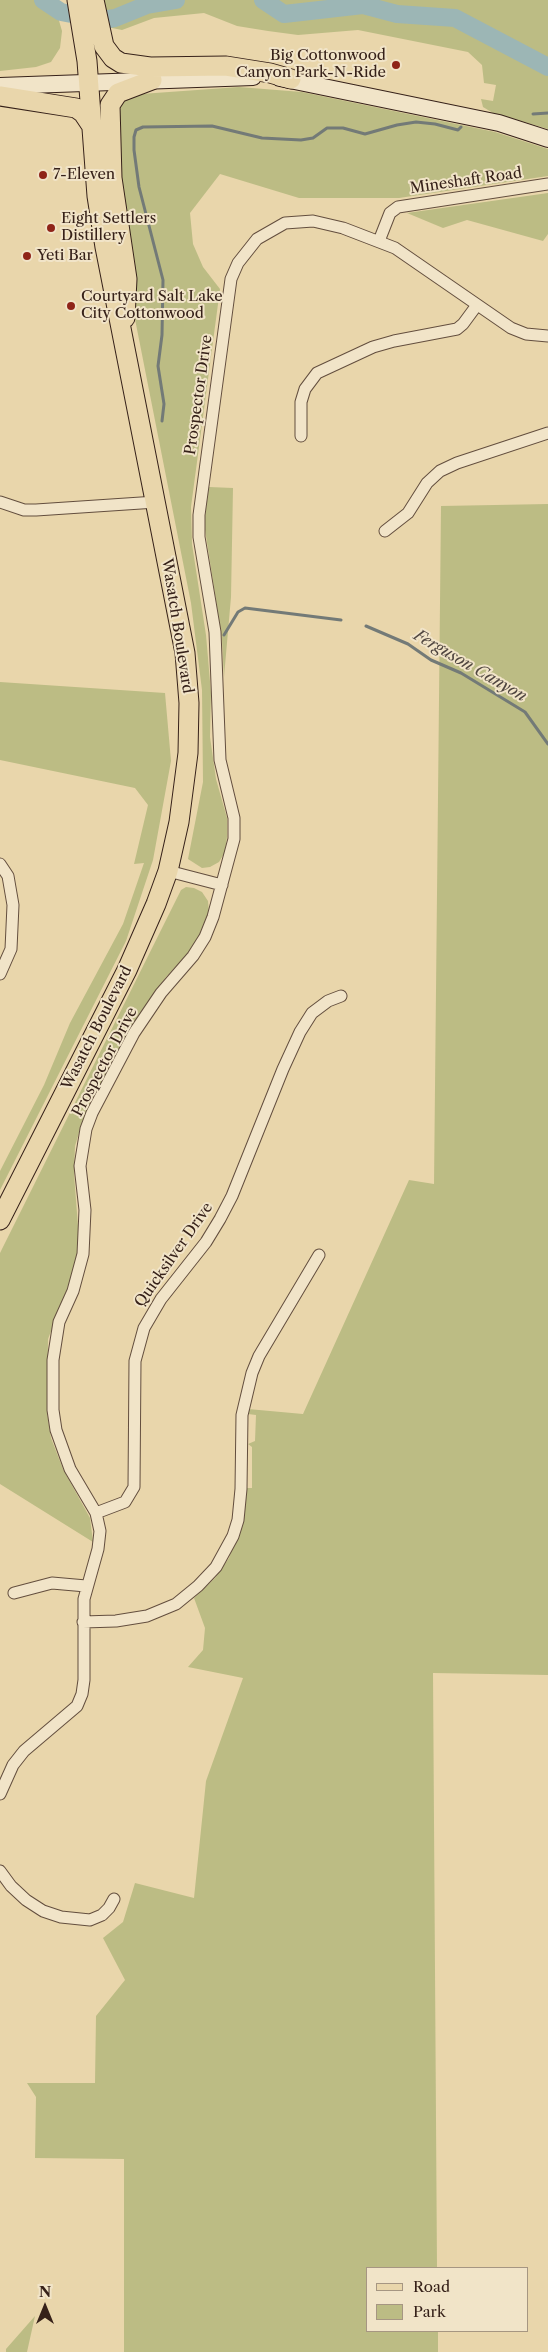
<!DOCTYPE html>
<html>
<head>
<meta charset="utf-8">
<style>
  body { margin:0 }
  #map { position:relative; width:548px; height:2352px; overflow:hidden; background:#e9d6ab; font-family:"Libre Caslon Text",serif }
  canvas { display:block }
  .legend { position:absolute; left:366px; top:2267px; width:162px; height:65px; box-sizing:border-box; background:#f1e4c8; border:1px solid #a69682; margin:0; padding:6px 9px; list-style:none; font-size:15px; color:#362119 }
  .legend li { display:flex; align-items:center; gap:10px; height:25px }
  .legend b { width:25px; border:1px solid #a69682 }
  .north { position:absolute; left:20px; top:2282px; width:50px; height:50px; -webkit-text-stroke:4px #f1e4c8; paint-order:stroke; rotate:0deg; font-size:14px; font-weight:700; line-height:20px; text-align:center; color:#362119 }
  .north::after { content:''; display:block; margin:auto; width:18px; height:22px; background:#362119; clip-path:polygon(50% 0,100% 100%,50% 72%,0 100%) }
</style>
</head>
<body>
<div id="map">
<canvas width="548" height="2352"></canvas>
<ul class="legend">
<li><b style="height:6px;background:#e9d6ab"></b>Road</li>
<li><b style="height:14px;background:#bcbc84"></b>Park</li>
</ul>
<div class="north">N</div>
</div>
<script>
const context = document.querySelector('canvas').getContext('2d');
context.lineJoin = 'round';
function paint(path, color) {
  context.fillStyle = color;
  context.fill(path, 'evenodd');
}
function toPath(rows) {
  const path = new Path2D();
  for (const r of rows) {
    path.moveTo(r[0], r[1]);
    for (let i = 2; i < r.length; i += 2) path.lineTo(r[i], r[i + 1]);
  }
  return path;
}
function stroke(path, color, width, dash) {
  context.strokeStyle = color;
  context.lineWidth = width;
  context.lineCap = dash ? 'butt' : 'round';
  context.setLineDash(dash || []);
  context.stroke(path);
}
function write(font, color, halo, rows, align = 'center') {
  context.font = font + ' "Libre Caslon Text",serif';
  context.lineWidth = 4;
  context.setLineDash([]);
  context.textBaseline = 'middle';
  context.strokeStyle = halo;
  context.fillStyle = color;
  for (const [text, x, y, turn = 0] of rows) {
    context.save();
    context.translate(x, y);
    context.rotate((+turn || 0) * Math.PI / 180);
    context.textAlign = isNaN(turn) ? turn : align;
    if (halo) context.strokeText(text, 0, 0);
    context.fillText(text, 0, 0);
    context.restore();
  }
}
paint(toPath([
  [0,0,53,0,62,31,60,48,51,62,36,67,0,71],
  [101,0,548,0,548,129,493,113,483,107,481,99,493,101,496,85,484,83,482,65,468,52,358,30,298,35,268,31,237,26,204,13,154,18,122,30,107,27],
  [239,87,302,92,495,132,548,149,548,176,399,198,299,198,220,174,190,213,193,244,203,267,220,289,191,507,192,544,206,635,211,693,210,737,216,779,227,818,227,837,225,852,219,862,210,867,202,868,188,859,203,782,202,690,191,603,135,319,115,178,119,98,127,95],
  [548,193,548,234,543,241,467,220,443,228,407,213],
  [209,487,233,488,231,597,224,677,222,640,204,523],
  [548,504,548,1675,433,1673,437,2268,367,2268,367,2331,438,2331,438,2352,124,2352,124,2159,35,2158,36,2097,27,2083,95,2083,96,2016,125,1980,103,1938,123,1922,135,1883,194,1898,206,1781,243,1678,188,1667,203,1650,205,1628,194,1598,215,1578,229,1558,244,1516,247,1488,252,1488,252,1447,248,1444,255,1441,256,1415,248,1414,248,1409,303,1414,409,1180,434,1184,441,506],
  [0,682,165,693,171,761,153,860,126,941,0,1190,0,1171,44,1085,70,1023,123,924,144,863,134,864,148,805,135,788,0,760],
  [186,887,194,888,202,892,208,901,209,912,202,931,192,949,166,977,135,1021,91,1101,82,1123,75,1146,74,1174,79,1239,75,1268,48,1339,47,1413,51,1438,63,1469,90,1518,93,1542,0,1484,0,1253,181,890],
  [35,2316,27,2352,6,2352,6,2349]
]), '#bcbc84');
stroke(toPath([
  [533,114,548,113],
  [162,421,164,404,158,366,162,335,163,280,139,187,134,150,134,137,136,130,143,127,212,126,262,138,301,140,313,138,327,128,343,128,365,134,397,125,416,122,435,124,458,130,461,127],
  [366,626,408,644,431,660,461,673,525,712,548,744],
  [224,635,238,612,245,608,341,620]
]), '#737a77', 3);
stroke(toPath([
  [43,0,61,12,102,20,115,18,147,5,176,0],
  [263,0,284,14,363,5,397,14,455,18,548,67]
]), '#9cb6b5', 18);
const street = toPath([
  [379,241,390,213,398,207,548,184],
  [301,436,301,402,305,389,317,373,373,347,394,341,457,329,463,324,477,305],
  [0,502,24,510,36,510,156,502],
  [385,531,408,513,427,483,440,471,457,463,548,433],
  [0,864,8,876,13,905,11,949,0,974],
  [168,871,222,885],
  [96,1513,125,1502,134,1487,135,1361,144,1328,161,1299,206,1242,220,1219,232,1196,283,1069,300,1032,312,1013,328,1001,341,996],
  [14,1593,52,1583,86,1586],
  [83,1622,116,1621,147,1616,176,1604,198,1586,216,1567,233,1536,238,1520,241,1489,242,1415,252,1373,259,1356,319,1255],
  [0,1794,13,1765,24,1751,77,1706,82,1694,84,1680,84,1599,98,1549,100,1531,96,1513,70,1469,56,1430,53,1410,53,1360,59,1322,73,1291,83,1254,85,1210,80,1166,86,1129,92,1113,134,1033,161,993,193,956,205,937,213,917,234,839,234,818,220,760,215,632,199,537,199,515,231,279,238,263,257,239,285,223,313,221,343,228,395,248,511,328,526,334,548,336],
  [0,1871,11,1886,26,1900,43,1911,61,1917,90,1920,102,1915,109,1908,114,1899]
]);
const secondary = toPath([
  [280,78,499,123,548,139],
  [0,86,253,77]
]);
const primary = toPath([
  [94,0,104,46,113,58,121,63,150,67,226,66,270,73,291,79],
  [0,96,76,108,83,113,93,128],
  [125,318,127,279,112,178,110,105,118,93,152,80],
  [0,1220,127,970,156,904,168,871,179,822,188,753,189,703,185,653,105,247,97,196,87,61,77,0]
]);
stroke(street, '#634e3e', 13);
stroke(secondary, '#362119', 18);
stroke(primary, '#362119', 21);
stroke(street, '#f1e4c8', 11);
stroke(secondary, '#f1e4c8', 16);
stroke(primary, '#e9d6ab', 19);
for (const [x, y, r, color] of [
  [396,65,5,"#8f2418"],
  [43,175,5,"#8f2418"],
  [51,228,5,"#8f2418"],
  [27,256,5,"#8f2418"],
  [71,306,5,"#8f2418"]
]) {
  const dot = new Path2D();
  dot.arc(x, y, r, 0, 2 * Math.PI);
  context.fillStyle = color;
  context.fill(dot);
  stroke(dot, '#f1e4c8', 2);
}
write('15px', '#362119', '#f1e4c8', [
  ["Big Cottonwood",386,56,"right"],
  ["Canyon Park-N-Ride",386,73,"right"],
  ["7-Eleven",53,175],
  ["Eight Settlers",61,219],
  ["Distillery",61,236],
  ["Yeti Bar",37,256],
  ["Courtyard Salt Lake",81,297],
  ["City Cottonwood",81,314]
], 'left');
write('15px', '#362119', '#f1e4c8', [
  ["Mineshaft Road",466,181,-8],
  ["Prospector Drive",199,395,-82],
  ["Wasatch Boulevard",177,626,81],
  ["Wasatch Boulevard",97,1028,-63],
  ["Prospector Drive",105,1062,-62],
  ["Quicksilver Drive",174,1255,-55]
]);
write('italic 16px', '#504640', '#f1e4c8', [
  ["Ferguson Canyon",470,666,30]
]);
</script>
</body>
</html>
